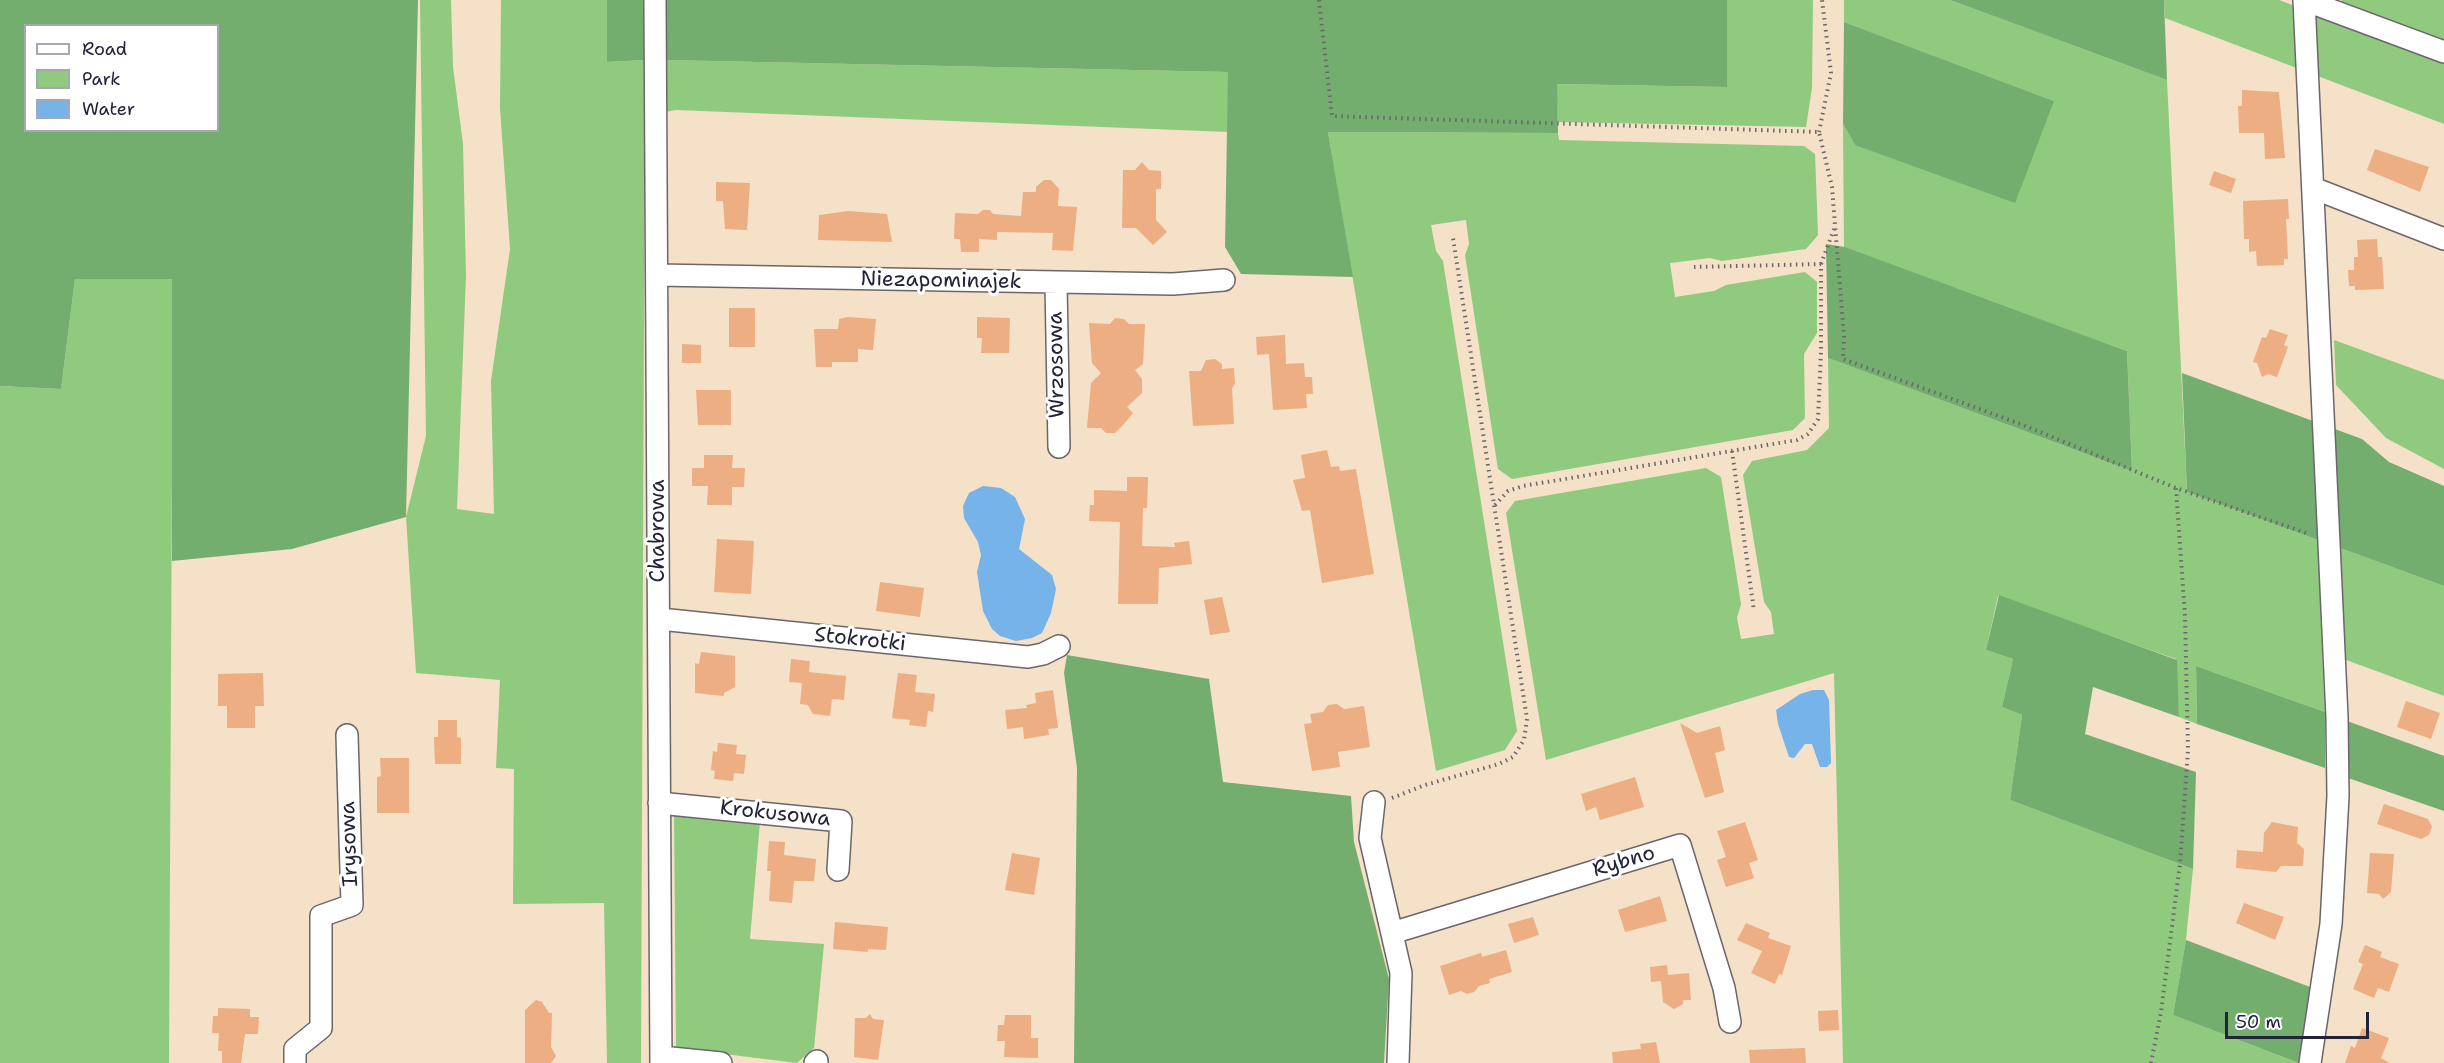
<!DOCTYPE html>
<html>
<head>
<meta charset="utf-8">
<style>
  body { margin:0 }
  #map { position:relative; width:2444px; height:1063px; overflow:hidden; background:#f4e1c7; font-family:"Shantell Sans",sans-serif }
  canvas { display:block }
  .legend { position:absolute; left:24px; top:24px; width:195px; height:108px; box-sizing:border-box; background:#fff; border:2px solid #a7a7b1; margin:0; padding:8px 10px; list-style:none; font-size:18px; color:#22223b }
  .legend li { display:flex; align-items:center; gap:12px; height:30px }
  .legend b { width:30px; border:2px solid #a7a7b1 }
  .scale { position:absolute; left:2225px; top:1012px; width:144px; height:27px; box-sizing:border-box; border:3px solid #22223b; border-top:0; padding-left:8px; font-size:18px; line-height:21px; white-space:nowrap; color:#22223b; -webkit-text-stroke:4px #fff; paint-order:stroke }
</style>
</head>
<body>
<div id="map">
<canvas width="2444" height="1063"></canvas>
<ul class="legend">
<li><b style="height:8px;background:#fff"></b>Road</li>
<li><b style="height:16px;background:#8fca7f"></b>Park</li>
<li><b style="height:16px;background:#76b3e8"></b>Water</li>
</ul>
<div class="scale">50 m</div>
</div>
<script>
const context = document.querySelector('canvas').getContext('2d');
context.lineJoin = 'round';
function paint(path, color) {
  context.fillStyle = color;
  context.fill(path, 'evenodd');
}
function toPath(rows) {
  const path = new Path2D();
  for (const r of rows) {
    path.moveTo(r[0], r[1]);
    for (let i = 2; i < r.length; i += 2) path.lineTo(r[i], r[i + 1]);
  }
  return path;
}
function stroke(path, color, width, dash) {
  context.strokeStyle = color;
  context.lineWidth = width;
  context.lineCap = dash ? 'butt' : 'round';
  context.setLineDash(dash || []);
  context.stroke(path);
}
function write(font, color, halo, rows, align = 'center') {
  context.font = font + ' "Shantell Sans",sans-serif';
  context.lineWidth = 6;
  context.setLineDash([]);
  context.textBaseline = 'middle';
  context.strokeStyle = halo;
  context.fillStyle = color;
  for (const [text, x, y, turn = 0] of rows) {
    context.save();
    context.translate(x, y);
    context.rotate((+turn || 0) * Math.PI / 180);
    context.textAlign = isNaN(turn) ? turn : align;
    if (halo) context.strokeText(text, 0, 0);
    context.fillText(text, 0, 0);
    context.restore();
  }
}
paint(toPath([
  [420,0,451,0,453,67,463,144,466,276,457,509,494,514,491,381,510,249,500,108,501,0,607,0,607,62,645,60,641,1063,607,1063,604,903,513,904,514,769,496,768,500,680,416,673,406,517,426,436],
  [1727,0,1813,0,1812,88,1806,127,1558,122,1556,84,1727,87],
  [1844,0,1950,0,2167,80,2187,492,2444,586,2444,696,2322,651,2325,712,2196,666,2197,724,2179,717,2176,659,1998,596,1986,650,2013,659,2002,707,2022,715,2010,800,2193,869,2186,940,2173,1015,2299,1063,1843,1063,1834,673,1546,760,1506,513,1515,501,1706,468,1721,477,1741,604,1737,618,1741,639,1774,634,1771,612,1764,602,1743,475,1752,461,1807,450,1829,428,1828,358,2132,471,2127,351,1844,247,1843,124,1855,145,2054,101,1844,22],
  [2164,0,2279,0,2444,62,2444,124,2165,18],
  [2341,0,2444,0,2444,43,2346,7],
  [665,60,1228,72,1228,132,676,110,665,112],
  [1328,132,1558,133,1559,140,1804,146,1815,154,1818,235,1806,249,1722,261,1710,258,1670,263,1675,297,1714,291,1726,285,1805,272,1817,282,1817,333,1804,354,1805,418,1793,430,1512,479,1498,469,1465,255,1469,244,1466,220,1431,225,1436,251,1443,261,1517,731,1505,750,1436,771],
  [75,279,173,279,169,1063,0,1063,0,386,61,389],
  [2334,340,2444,380,2444,469,2386,438,2336,385],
  [674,812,760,822,750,939,824,944,814,1048,797,1063,676,1048]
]), '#8fca7f');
paint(toPath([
  [0,0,418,0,406,517,292,549,172,561,172,279,75,279,61,389,0,386],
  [26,26,218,26,218,130,26,130],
  [607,0,645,0,645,60,607,62],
  [664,0,1727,0,1727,87,1557,84,1558,133,1328,132,1353,277,1241,274,1225,247,1228,72,665,60],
  [1950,0,2164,0,2167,80],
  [1844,22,2054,101,2015,203,1855,145,1843,124],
  [1826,244,1845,247,2127,351,2132,471,1828,358],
  [2182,373,2362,439,2389,462,2444,486,2444,586,2187,492],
  [1999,595,2177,660,2179,717,2093,687,2085,734,2196,772,2193,869,2010,800,2022,715,2002,707,2013,659,1986,650],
  [1067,655,1209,679,1223,782,1351,796,1354,842,1389,979,1384,1063,1074,1063,1077,768,1064,673],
  [2196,666,2325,712,2325,768,2197,724],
  [2347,721,2444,756,2444,811,2348,778],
  [2186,940,2310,987,2299,1063,2173,1015]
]), '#73ae6e');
paint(toPath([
  [983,486,1001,488,1015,497,1025,519,1019,549,1052,575,1056,589,1051,613,1042,633,1032,638,1016,641,1000,636,992,629,983,611,977,572,981,555,978,542,964,518,963,506,969,493],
  [1813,690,1824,690,1829,700,1831,763,1827,767,1820,767,1812,744,1805,744,1794,758,1789,757,1778,724,1776,710,1800,694]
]), '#76b3e8');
paint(toPath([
  [2242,90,2279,92,2285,158,2265,159,2264,133,2239,133,2238,106,2242,106],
  [2375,149,2429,167,2420,192,2367,170],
  [1142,162,1149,170,1161,171,1161,189,1156,189,1156,220,1167,232,1153,245,1136,228,1122,228,1123,170,1135,170],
  [2214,171,2236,179,2231,193,2209,185],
  [1044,180,1051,180,1059,189,1058,206,1077,207,1073,251,1052,250,1053,233,997,232,997,240,979,239,979,252,961,252,960,239,954,239,955,213,978,214,983,210,990,210,993,214,1021,216,1023,192,1036,192,1036,187],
  [716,182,750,183,747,230,725,229,723,201,716,201],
  [2288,199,2289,219,2286,219,2288,259,2284,259,2284,265,2257,266,2256,251,2249,252,2249,239,2244,239,2243,201],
  [849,211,887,214,892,242,818,240,819,215],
  [2377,239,2378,257,2382,257,2384,289,2355,290,2355,286,2349,286,2348,270,2354,270,2354,257,2358,257,2357,240],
  [729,308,755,308,755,347,729,347],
  [848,317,876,319,873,350,858,349,858,362,832,362,832,367,816,367,814,329,838,329,839,319],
  [977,317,1010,318,1009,353,981,353,982,338,977,338],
  [1115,318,1124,319,1129,324,1145,324,1143,364,1135,370,1142,379,1142,393,1127,407,1133,413,1123,425,1115,433,1106,433,1101,428,1087,428,1091,383,1101,373,1092,363,1089,323,1110,324],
  [2270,329,2288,335,2284,345,2288,347,2277,377,2268,374,2262,377,2257,363,2253,362,2262,337,2266,338],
  [1285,335,1286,364,1304,363,1305,377,1312,377,1313,394,1306,394,1307,408,1273,410,1269,354,1257,355,1256,337],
  [682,344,701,345,701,363,682,363],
  [1215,359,1222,364,1222,369,1234,368,1235,384,1232,388,1234,424,1193,426,1189,371,1201,371,1206,360],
  [696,390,731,390,731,425,698,425],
  [1327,450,1331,467,1339,466,1340,471,1356,469,1374,574,1322,583,1310,510,1302,511,1293,480,1305,478,1301,455],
  [704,455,733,455,732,468,745,468,744,487,732,487,732,505,707,505,708,486,692,486,692,468,704,468],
  [1127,477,1148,477,1147,508,1143,508,1142,546,1175,547,1174,543,1189,541,1192,564,1159,568,1158,604,1118,604,1120,522,1089,521,1090,505,1094,505,1094,490,1127,491],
  [717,539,754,541,751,594,714,592],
  [880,582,924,588,920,617,876,611],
  [1222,597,1230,632,1210,635,1204,600],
  [701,652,735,656,735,687,724,693,724,696,695,693,695,663,699,664],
  [791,659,810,661,809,672,846,676,844,700,832,699,830,716,813,714,808,705,800,704,802,683,789,682],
  [263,673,264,706,255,706,255,728,227,728,227,706,218,706,218,674],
  [898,673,917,675,915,692,935,694,933,712,928,711,926,727,909,725,910,720,892,718],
  [1053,690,1058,728,1048,729,1049,735,1024,739,1023,727,1007,729,1005,710,1027,708,1026,705,1036,703,1035,693],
  [2406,701,2440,713,2431,739,2397,727],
  [1337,704,1344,709,1364,706,1370,747,1338,752,1340,767,1312,771,1304,724,1312,723,1310,714,1323,712,1328,705],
  [438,720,457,720,457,737,461,738,461,764,435,764,434,737,438,737],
  [1680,723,1697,733,1720,726,1725,750,1715,753,1724,792,1705,798],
  [718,743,737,745,736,754,746,755,744,774,734,773,733,781,714,779,715,771,711,770,713,751,717,752],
  [380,758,409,758,409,813,377,813,377,777,381,776],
  [1635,777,1644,807,1600,820,1596,807,1586,811,1581,794],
  [2384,804,2428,819,2432,827,2429,835,2421,839,2377,824],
  [1745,822,1758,860,1749,863,1754,878,1726,887,1717,860,1726,857,1717,831],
  [2272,822,2298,827,2297,843,2304,849,2303,866,2281,866,2276,872,2236,868,2237,850,2263,852,2264,833],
  [769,841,785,842,784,855,816,859,814,881,794,881,792,903,769,901,771,871,767,871],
  [1012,853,1040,858,1034,895,1005,890],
  [2370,853,2394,854,2391,892,2383,899,2379,894,2367,893],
  [1660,896,1667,921,1625,932,1618,910],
  [2244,903,2284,917,2275,940,2236,923],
  [1533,917,1539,935,1514,943,1508,924],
  [835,922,888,927,886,950,868,949,868,952,833,949],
  [1746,923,1770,933,1768,938,1791,946,1782,975,1779,974,1775,984,1751,973,1762,951,1737,940],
  [2365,945,2382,952,2380,957,2399,964,2389,992,2378,988,2374,998,2353,989,2363,964,2358,962],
  [1506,950,1512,972,1489,979,1490,983,1479,986,1474,992,1467,994,1461,991,1449,995,1440,966,1481,953,1482,957],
  [1667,965,1668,975,1689,973,1691,1000,1683,1000,1683,1004,1674,1009,1663,1002,1661,981,1651,982,1650,967],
  [536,1000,542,1002,549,1013,552,1013,551,1047,556,1056,551,1063,525,1063,525,1010],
  [218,1008,250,1009,250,1017,259,1017,258,1034,245,1034,241,1063,222,1063,222,1051,218,1051,219,1033,212,1033,213,1016,218,1016],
  [1838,1010,1839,1030,1819,1031,1818,1011],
  [870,1014,873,1019,884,1020,878,1060,854,1057,855,1018,866,1018],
  [1005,1015,1031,1015,1031,1038,1038,1038,1038,1058,1004,1057,1005,1041,997,1041,998,1025,1004,1025],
  [2362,1028,2389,1038,2381,1058,2390,1063,2345,1063,2351,1046,2355,1048],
  [1656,1042,1660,1063,1613,1063,1612,1052,1641,1049,1640,1044],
  [1805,1048,1806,1063,1750,1063,1749,1050]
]), '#ecae82');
const minor = toPath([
  [655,0,661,1063],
  [2304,0,2337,717,2338,796,2331,924,2310,1063],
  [2304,0,2444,52],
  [2313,188,2444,239],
  [657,275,1173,284,1224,280],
  [1056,283,1059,447],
  [660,619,1028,657,1043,654,1059,646],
  [1374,802,1370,838,1401,973,1398,1063],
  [659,803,841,821,838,870],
  [1392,933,1680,845,1724,988,1730,1022],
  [661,1057,721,1063],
  [295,1063,295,1049,321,1028,321,916,352,905,347,735],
  [815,1063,817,1061]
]);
stroke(minor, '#6c656c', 24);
stroke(toPath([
  [1319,0,1332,116,1819,132,1832,187,1844,337,1843,359,2023,425,2176,488,2309,534],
  [1819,132,1831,73,1822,0],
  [1821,264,1834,229],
  [1732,451,1754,611],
  [1495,505,1508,491,1523,486,1797,440,1808,434,1818,419,1821,352,1821,264,1694,267],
  [1392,798,1425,785,1499,764,1513,757,1524,740,1527,719,1453,238],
  [2151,1063,2161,1012,2180,864,2188,750,2185,616,2176,488]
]), '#6c656c', 4, [1.5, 4.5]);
stroke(minor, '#fff', 21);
write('21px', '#22223b', '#fff', [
  ["Niezapominajek",941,281,1],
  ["Wrzosowa",1057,365,-91],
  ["Chabrowa",659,531,-90],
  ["Stokrotki",860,640,6],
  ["Krokusowa",775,814,6],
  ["Irysowa",350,844,-92],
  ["Rybno",1624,862,-17]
]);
</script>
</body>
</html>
